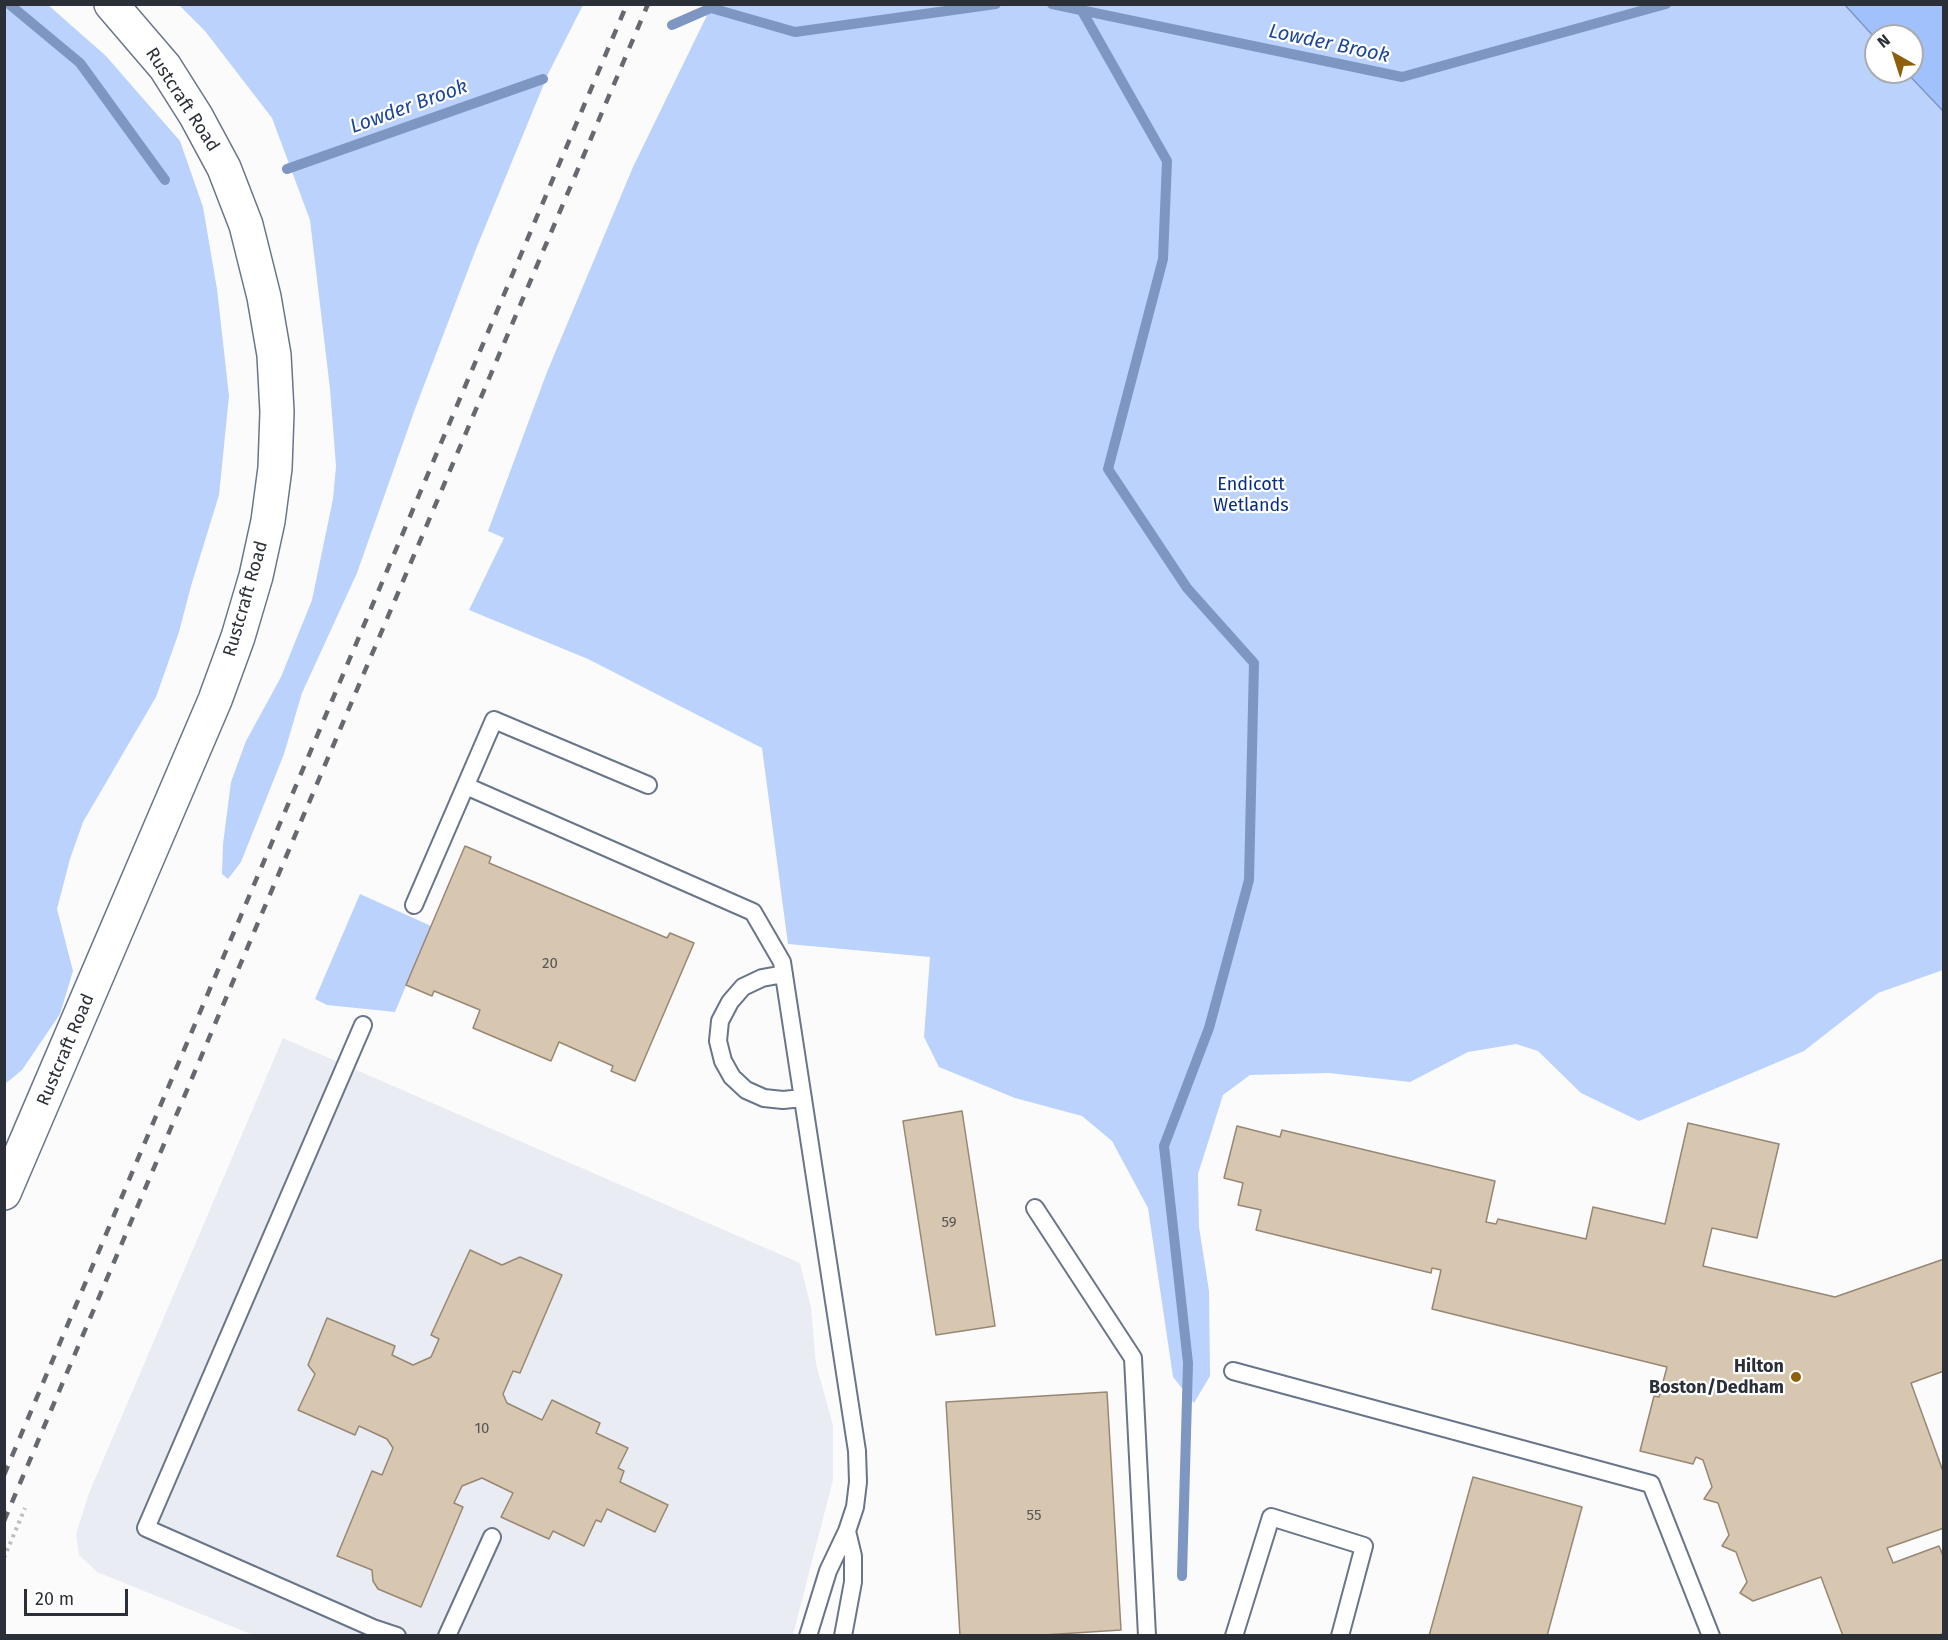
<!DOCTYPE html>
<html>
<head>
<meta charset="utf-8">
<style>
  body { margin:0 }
  #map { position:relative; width:1948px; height:1640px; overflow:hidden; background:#fbfbfb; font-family:"Fira Sans",sans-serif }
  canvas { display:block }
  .frame { position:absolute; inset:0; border:6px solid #2b3038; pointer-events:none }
  .north { position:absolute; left:1864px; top:24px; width:60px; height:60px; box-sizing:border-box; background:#fff; border:2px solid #aaacaf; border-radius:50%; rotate:321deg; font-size:16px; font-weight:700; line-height:24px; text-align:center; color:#2b3038 }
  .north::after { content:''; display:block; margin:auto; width:21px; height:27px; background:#8f600b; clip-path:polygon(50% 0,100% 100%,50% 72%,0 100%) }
  .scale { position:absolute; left:24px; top:1589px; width:104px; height:27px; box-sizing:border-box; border:3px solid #2b3038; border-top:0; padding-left:8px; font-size:18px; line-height:21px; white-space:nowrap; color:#2b3038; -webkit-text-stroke:4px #fff; paint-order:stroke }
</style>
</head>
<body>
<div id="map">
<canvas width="1948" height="1640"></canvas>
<div class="frame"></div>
<div class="north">N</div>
<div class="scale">20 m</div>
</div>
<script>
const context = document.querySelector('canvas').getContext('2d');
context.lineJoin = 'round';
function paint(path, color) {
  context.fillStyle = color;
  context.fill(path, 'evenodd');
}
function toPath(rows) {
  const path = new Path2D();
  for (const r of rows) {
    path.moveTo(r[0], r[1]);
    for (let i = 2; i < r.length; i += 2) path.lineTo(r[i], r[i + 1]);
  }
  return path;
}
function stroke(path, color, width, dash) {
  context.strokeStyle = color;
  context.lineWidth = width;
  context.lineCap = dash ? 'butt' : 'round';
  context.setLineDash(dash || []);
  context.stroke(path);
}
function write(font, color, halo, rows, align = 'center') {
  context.font = font + ' "Fira Sans",sans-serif';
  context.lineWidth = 4.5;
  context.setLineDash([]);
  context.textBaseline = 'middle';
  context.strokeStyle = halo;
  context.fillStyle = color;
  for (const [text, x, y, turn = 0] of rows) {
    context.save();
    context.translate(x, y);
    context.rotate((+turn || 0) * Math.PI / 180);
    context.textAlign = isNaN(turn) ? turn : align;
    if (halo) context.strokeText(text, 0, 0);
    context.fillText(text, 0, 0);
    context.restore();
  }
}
paint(toPath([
  [283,1038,800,1263,811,1307,816,1364,833,1425,833,1480,793,1635,253,1635,97,1572,79,1555,76,1534,89,1493]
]), '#e9edf3');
paint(toPath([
  [47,4,106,56,180,141,203,207,217,289,229,396,219,495,191,586,179,632,156,697,83,822,70,859,57,909,73,971,60,1014,22,1070,5,1084,4,5],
  [179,5,583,5,548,74,476,249,415,409,357,573,302,693,284,754,241,862,228,879,222,874,223,844,231,782,246,741,281,677,312,600,333,499,336,466,330,389,310,220,272,118,205,31],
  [712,5,1943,5,1943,970,1878,993,1804,1051,1639,1121,1581,1093,1538,1051,1516,1044,1468,1052,1410,1082,1329,1073,1250,1075,1223,1095,1198,1174,1199,1227,1209,1291,1210,1376,1194,1403,1173,1377,1148,1208,1112,1141,1082,1116,1015,1098,939,1067,924,1037,930,957,788,944,762,748,588,659,469,610,504,538,488,531,547,372,633,167],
  [1876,36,1912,36,1912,72,1876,72],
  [360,894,431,926,395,1012,327,1005,315,999]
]), '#bad2fc');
const water = toPath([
  [1845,5,1943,5,1943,111,1906,72,1912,72,1912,36,1876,36,1876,39,1845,5]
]);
paint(water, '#a1c1fd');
stroke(water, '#7e96c2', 1.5);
stroke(toPath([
  [9,4,80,63,165,180],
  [1052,4,1402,77,1666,4],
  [1082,11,1167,161,1163,259,1108,469,1187,588,1254,663,1249,880,1209,1028,1164,1146,1188,1363,1182,1576],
  [672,25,711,8,795,32,996,4],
  [287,169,543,79]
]), '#7e96c2', 10);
const building = toPath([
  [465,846,491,857,489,863,667,938,670,933,694,943,635,1081,611,1071,613,1066,559,1042,551,1061,473,1028,480,1010,434,991,432,996,406,985,465,846],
  [962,1111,995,1326,936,1335,903,1121,962,1111],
  [1688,1123,1779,1144,1757,1238,1712,1228,1703,1266,1835,1297,1944,1259,1944,1371,1911,1383,1944,1474,1944,1528,1887,1548,1893,1563,1939,1546,1944,1558,1944,1633,1938,1636,1843,1636,1821,1577,1753,1601,1740,1593,1747,1582,1736,1552,1722,1546,1729,1535,1718,1503,1704,1499,1712,1487,1703,1460,1696,1457,1693,1464,1640,1451,1654,1396,1659,1397,1667,1367,1432,1309,1441,1270,1432,1268,1431,1273,1256,1230,1261,1210,1238,1205,1243,1183,1224,1178,1237,1126,1280,1137,1282,1130,1495,1181,1486,1222,1496,1224,1498,1219,1586,1239,1593,1207,1665,1224,1688,1123],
  [470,1250,502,1265,520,1257,562,1275,520,1373,513,1371,503,1394,507,1403,542,1420,552,1400,600,1423,596,1433,628,1448,618,1468,624,1471,620,1482,668,1505,655,1532,607,1509,601,1522,596,1520,584,1546,553,1531,549,1539,501,1517,513,1493,482,1478,462,1486,454,1503,463,1507,421,1607,378,1589,373,1581,372,1570,337,1556,372,1471,382,1475,393,1448,387,1439,359,1426,355,1435,298,1410,315,1374,308,1365,327,1318,395,1346,392,1355,413,1365,431,1357,439,1339,431,1335,470,1250],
  [1107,1392,1121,1630,1028,1636,960,1636,946,1402,1107,1392],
  [1473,1477,1582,1507,1547,1636,1429,1636,1473,1477]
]);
paint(building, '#d7c7b1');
stroke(building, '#978773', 1.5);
const service = toPath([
  [466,786,753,912,782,962,857,1451,858,1482,855,1507,847,1531,828,1571,808,1636],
  [414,905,494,720,648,785],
  [784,974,762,978,743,987,730,1002,720,1021,718,1041,723,1061,732,1077,746,1090,764,1098,783,1100,803,1098],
  [363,1025,146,1528,373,1628,397,1636],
  [1035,1208,1133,1358,1147,1636],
  [1233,1371,1651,1484,1711,1636],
  [447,1636,492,1537],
  [843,1636,853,1582,853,1556,847,1531],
  [1234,1636,1271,1517,1364,1546,1340,1636]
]);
const secondary = toPath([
  [4,1193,215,700,238,637,256,576,268,521,275,468,277,412,274,355,264,297,246,225,224,168,196,116,165,67,111,4]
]);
stroke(service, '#697589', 20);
stroke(secondary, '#697589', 36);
stroke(toPath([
  [4,1558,25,1508]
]), '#bcbec0', 4, [3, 4.5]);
stroke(service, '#fff', 16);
stroke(secondary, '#fff', 33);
stroke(toPath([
  [4,1475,627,4],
  [4,1521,648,4]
]), '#666a70', 4.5, [10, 10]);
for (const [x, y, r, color] of [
  [1796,1377,6,"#8f600b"]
]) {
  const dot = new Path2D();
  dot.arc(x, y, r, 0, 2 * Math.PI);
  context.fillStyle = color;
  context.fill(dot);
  stroke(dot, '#fff', 2);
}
write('15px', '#565656', null, [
  ["20",550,964],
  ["59",949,1223],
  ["10",482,1429],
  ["55",1034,1516]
]);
write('18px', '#2b3038', '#fff', [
  ["Rustcraft Road",182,100,57],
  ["Rustcraft Road",246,599,-74],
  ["Rustcraft Road",66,1050,-67]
]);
write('18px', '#052e80', '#fff', [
  ["Endicott",1251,485],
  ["Wetlands",1251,506]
]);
write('bold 18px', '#2b3038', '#fff', [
  ["Hilton",1784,1367],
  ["Boston/Dedham",1784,1388]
], 'right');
write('italic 20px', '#1c469a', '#fff', [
  ["Lowder Brook",1329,44,12],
  ["Lowder Brook",409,107,-20]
]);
</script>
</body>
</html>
